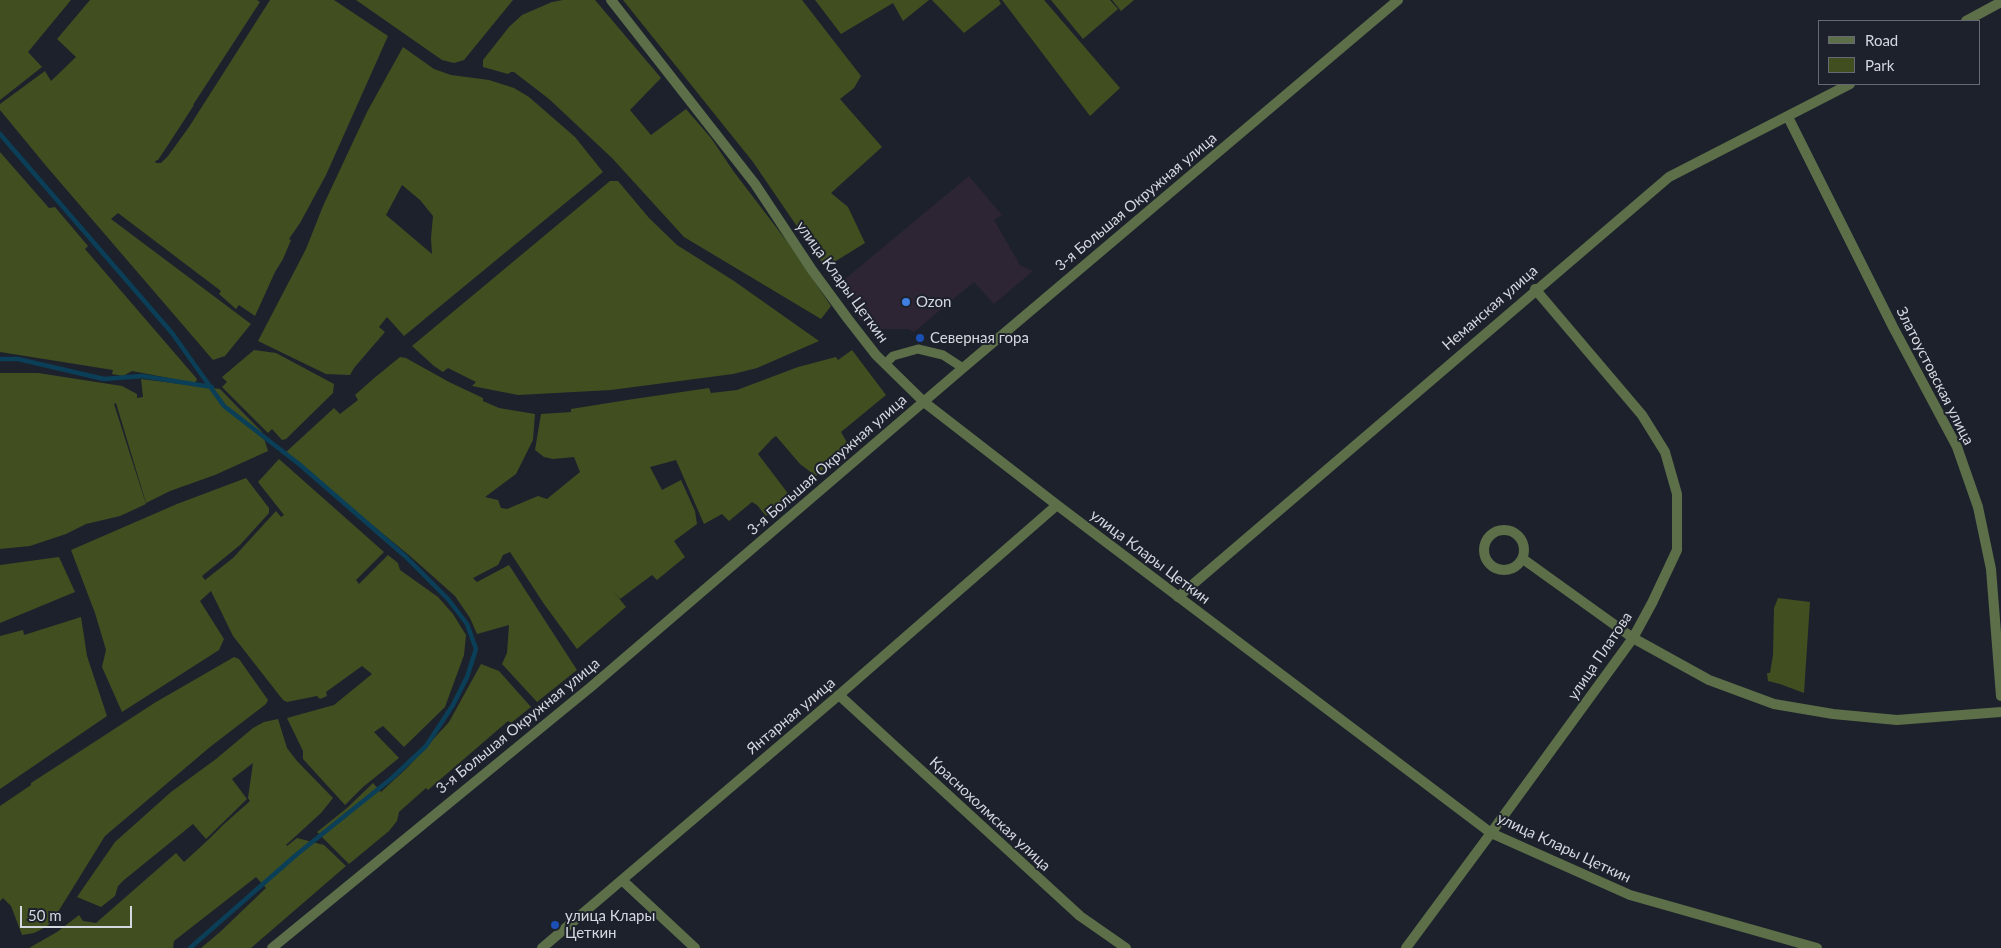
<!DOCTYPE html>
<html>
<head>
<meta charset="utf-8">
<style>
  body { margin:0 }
  #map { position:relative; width:2001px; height:948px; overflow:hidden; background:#1d212c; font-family:Lato,sans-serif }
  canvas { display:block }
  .legend { position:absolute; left:1818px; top:20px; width:162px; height:65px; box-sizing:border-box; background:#1d212c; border:1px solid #676a74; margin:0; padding:6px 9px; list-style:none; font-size:15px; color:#d5d8e0 }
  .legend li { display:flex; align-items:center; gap:10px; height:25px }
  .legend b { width:25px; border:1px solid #676a74 }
  .scale { position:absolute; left:20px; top:906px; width:112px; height:22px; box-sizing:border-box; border:2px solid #d5d8e0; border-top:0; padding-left:6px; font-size:15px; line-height:18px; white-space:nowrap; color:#d5d8e0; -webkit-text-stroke:4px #1d212c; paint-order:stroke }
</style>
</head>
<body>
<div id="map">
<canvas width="2001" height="948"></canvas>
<ul class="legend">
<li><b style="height:6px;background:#5c6f48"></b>Road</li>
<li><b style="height:14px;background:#414e20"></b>Park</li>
</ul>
<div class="scale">50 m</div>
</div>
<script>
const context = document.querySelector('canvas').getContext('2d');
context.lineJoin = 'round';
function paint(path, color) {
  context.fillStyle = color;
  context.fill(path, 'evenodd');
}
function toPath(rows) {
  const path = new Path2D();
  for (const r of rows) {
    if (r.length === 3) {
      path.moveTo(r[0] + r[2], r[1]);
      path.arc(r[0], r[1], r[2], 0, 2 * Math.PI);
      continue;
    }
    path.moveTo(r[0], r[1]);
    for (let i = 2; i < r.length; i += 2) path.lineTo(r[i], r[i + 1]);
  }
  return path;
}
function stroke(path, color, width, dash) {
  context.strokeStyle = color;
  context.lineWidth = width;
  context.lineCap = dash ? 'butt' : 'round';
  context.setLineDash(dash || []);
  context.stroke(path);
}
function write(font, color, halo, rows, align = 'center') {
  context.font = font + ' Lato,sans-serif';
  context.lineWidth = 4;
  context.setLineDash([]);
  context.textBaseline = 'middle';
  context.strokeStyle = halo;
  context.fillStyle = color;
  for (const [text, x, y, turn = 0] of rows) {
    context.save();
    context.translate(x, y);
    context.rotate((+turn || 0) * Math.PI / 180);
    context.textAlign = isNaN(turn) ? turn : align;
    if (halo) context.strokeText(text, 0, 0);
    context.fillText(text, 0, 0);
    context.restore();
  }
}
paint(toPath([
  [969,176,1002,215,994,220,1020,265,1033,271,994,304,974,282,914,332,908,329,870,329,859,319,845,279]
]), '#2d2534');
paint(toPath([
  [0,0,71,0,28,52,42,67,0,100],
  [90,0,257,0,260,2,193,105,194,105,168,145,158,160,155,161,156,163,161,163,168,156,189,127,270,0,334,0,388,36,326,175,300,223,289,239,291,240,283,259,275,272,255,316,239,305,236,309,219,294,221,291,118,213,111,219,251,324,225,356,213,360,47,167,0,110,0,104,45,71,51,81,76,57,57,39],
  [356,0,513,0,464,60,454,63,442,60],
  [563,0,595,0,661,78,630,110,651,135,686,109,711,138,734,172,789,244,831,306,821,319,684,237,612,158,549,99,514,72,511,72,508,74,483,67,483,60,509,27,522,15,552,2],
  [623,0,802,0,861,76,854,88,840,99,882,147,831,193,848,207,865,243,831,264,822,263,753,162],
  [815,0,929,0,903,21,893,3,841,34],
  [932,0,999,0,1001,4,964,33],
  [1002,0,1044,0,1120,88,1090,116],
  [1051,0,1110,0,1118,9,1083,39],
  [1112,0,1134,0,1121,11],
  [403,47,434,69,451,75,489,80,514,88,529,97,575,137,603,172,404,336,387,317,379,327,385,332,354,368,350,375,326,374,258,341,306,249,323,206,367,112],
  [402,185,420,200,433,216,431,238,432,254,386,215],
  [0,152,49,208,55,207,88,246,85,249,197,379,195,383,132,371,123,376,112,374,113,370,0,352],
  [610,181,618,181,649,218,677,245,734,281,819,341,757,368,733,374,611,390,518,395,472,386,476,382,448,368,443,372,434,366,412,346],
  [254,350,276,353,334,384,333,393,286,439,282,440,272,429,268,433,222,387,227,382,222,377],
  [852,350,886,395,841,432,849,446,816,476,800,464,776,436,772,439,758,454,790,496,766,516,757,505,752,502,729,521,722,514,704,524,676,460,650,467,662,490,681,480,695,511,697,524,674,541,685,557,657,580,652,575,620,599,613,591,626,607,577,649,544,604,510,552,503,555,498,565,473,578,477,582,509,565,577,670,537,702,502,664,507,653,509,625,477,634,470,618,455,596,410,556,285,453,334,408,340,414,358,400,355,395,373,379,400,357,406,358,449,382,483,398,483,401,499,408,535,414,533,440,516,474,485,497,498,500,501,508,507,509,538,496,547,499,580,472,574,457,553,459,544,457,535,450,541,414,571,412,571,409,627,400,709,388,711,393,737,390,798,367,836,357,838,360],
  [0,373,38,373,122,386,137,394,137,398,143,397,141,379,220,389,262,432,268,451,215,475,170,491,146,503,116,403,114,404,146,504,120,516,86,524,66,534,30,546,0,549],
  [279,459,384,552,356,580,359,584,388,555,398,563,400,570,438,597,453,614,466,635,464,655,445,707,404,747,383,726,374,732,399,758,363,787,345,805,303,759,303,751,287,718,334,705,372,674,362,666,326,692,327,696,320,699,317,696,287,702,283,700,233,636,211,591,200,601,224,639,219,650,122,712,102,667,106,650,95,613,71,550,177,504,246,478,269,508,269,513,240,545,202,576,205,580,233,558,276,511,281,517,284,515,258,482],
  [59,557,75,592,0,623,0,565],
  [1778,598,1810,602,1804,693,1780,684,1768,681,1767,673,1770,673,1773,655,1774,608],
  [81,617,87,656,107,716,0,789,0,636,23,630,24,635],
  [234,657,239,659,268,700,266,704,210,747,105,836,53,920,46,927,34,933,22,935,11,906,3,898,0,901,0,806,31,785,31,783,156,702],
  [481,664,499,671,531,707,511,723,508,721,428,790,426,788,399,812,397,821,389,831,349,864,317,832,347,808,373,783,381,792,408,767,449,722],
  [278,719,287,748,297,761,333,798,321,813,286,845,287,846,297,838,324,845,346,866,251,948,201,948,220,932,266,888,256,877,174,941,173,948,29,948,57,932,79,915,83,921,96,923,176,853,184,862,208,840,223,825,250,801,248,798,253,763,232,779,247,799,206,839,193,824,124,880,118,886,115,896,101,907,77,897,115,842,171,792,216,759,253,728,264,722]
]), '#414e20');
stroke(toPath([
  [0,134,172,333,224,406,299,464,405,556,448,599,467,624,476,649,467,677,453,705,426,746,392,778,296,855,190,948],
  [0,359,18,359,104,379,142,376,212,387]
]), '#0b3f57', 4.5);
stroke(toPath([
  [885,364,893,356,918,349,943,355,963,368]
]), '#5c6f48', 9);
stroke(toPath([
  [611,0,755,184,812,270,848,319,876,355,924,402],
  [1966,21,2001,2],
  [1788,117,1893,327,1957,447,1978,507,1991,569,2001,696],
  [1504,550,20],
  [1523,559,1633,638,1709,680,1774,704,1833,714,1897,720,2001,712],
  [1178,597,1669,177,1850,84],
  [839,695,1080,916,1126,948],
  [1491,833,1633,638,1652,603,1677,550,1677,494,1665,452,1642,415,1535,289]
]), '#5c6f48', 10);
stroke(toPath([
  [924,402,1057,505,1491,833,1630,895,1817,948],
  [622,880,695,948],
  [272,948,592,686,963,368,1398,0],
  [542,948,839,695,1057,505],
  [1406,948,1491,833]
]), '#5c6f48', 10);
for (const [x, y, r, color] of [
  [906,302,5,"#3f7fe0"],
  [920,338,5,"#1a4fb4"],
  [555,925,5,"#1a4fb4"]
]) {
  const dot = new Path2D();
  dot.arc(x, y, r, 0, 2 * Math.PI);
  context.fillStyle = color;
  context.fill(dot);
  stroke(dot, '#1d212c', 2);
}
write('15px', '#d5d8e0', '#1d212c', [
  ["3-я Большая Окружная улица",1136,202,-40],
  ["улица Клары Цеткин",842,282,54],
  ["Неманская улица",1490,308,-41],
  ["Златоустовская улица",1935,376,63],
  ["3-я Большая Окружная улица",827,465,-41],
  ["улица Клары Цеткин",1150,557,37],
  ["улица Платова",1600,656,-56],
  ["Янтарная улица",791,716,-40],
  ["3-я Большая Окружная улица",518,726,-39],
  ["Краснохолмская улица",990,814,43],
  ["улица Клары Цеткин",1564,848,25]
]);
write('15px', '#d5d8e0', '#1d212c', [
  ["Ozon",916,302],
  ["Северная гора",930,338],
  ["улица Клары",565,916],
  ["Цеткин",565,933]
], 'left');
</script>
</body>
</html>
